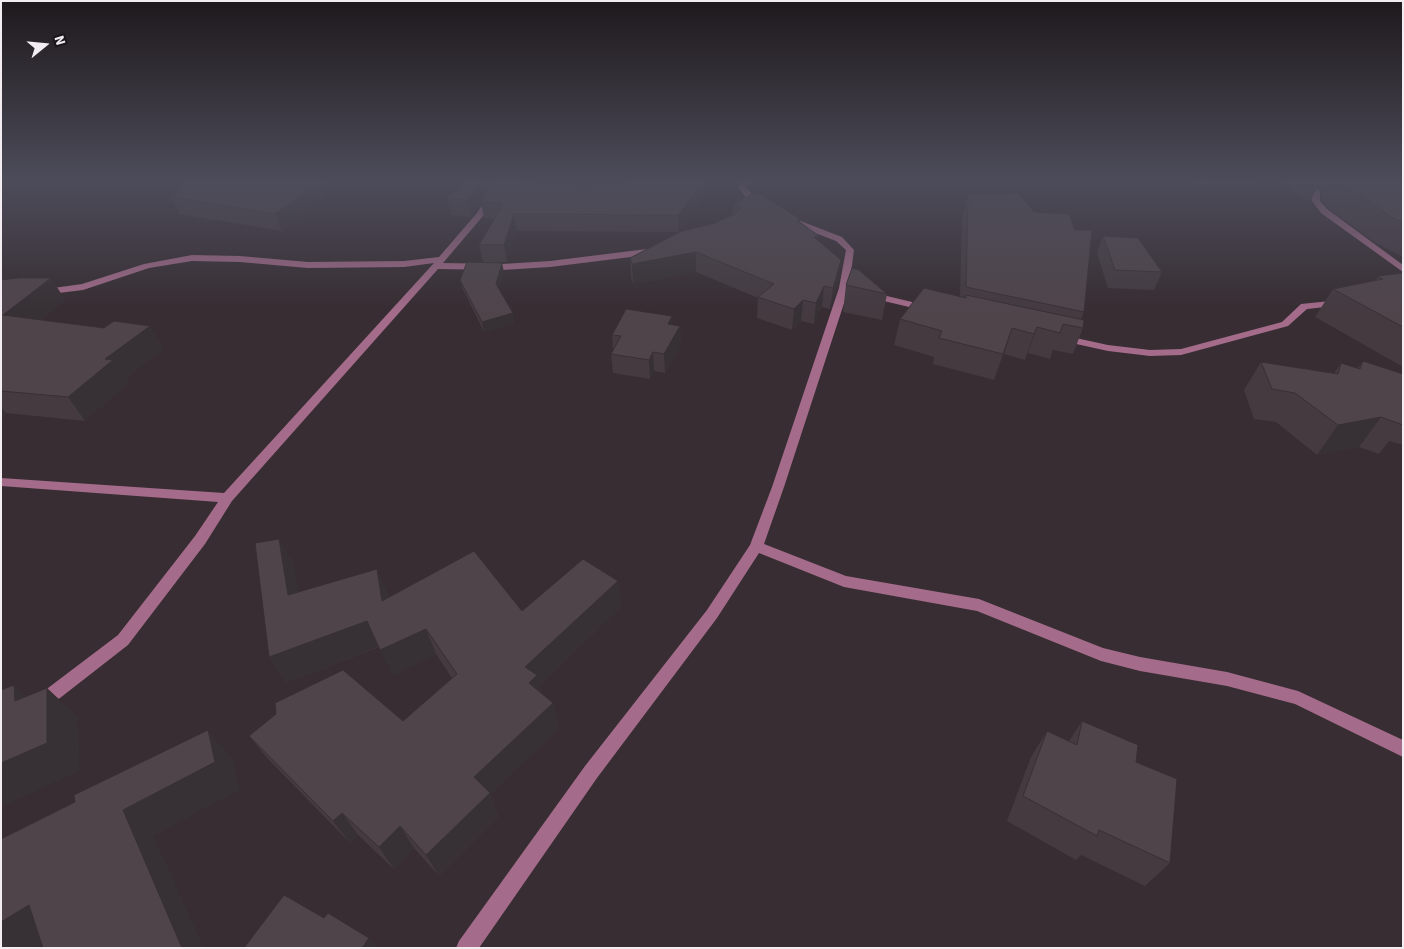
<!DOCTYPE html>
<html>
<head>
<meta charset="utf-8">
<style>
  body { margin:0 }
  #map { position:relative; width:1404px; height:949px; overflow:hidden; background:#372d32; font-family:"Source Sans 3",sans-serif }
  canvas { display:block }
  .frame { position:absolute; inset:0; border:2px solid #f3ecf0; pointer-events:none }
  .north { position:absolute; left:20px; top:20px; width:50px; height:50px; -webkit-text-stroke:4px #1b1619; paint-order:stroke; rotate:73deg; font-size:14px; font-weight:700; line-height:20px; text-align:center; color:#f3ecf0 }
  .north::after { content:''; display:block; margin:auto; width:18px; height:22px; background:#f3ecf0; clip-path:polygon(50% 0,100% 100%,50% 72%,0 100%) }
</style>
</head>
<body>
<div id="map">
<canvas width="1404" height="949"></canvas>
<div class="frame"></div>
<div class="north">N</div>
</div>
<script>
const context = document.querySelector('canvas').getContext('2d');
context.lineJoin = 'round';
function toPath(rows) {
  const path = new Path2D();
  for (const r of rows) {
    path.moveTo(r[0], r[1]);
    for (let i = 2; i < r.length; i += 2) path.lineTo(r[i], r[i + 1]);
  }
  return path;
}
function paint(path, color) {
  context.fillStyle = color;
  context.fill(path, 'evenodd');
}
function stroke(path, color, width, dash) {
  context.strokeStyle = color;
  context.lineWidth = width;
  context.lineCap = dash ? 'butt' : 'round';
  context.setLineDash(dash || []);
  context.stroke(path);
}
paint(toPath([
  [498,180,505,180,483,216,443,263,502,264,550,261,655,248,659,251,655,254,550,267,502,270,438,269,232,501,205,544,128,645,60,698,37,708,31,706,29,701,31,696,48,688,118,635,195,536,218,502,1,486,1,478,224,493,434,263,404,267,308,268,240,262,192,261,149,268,83,290,42,295,39,294,39,290,82,284,144,264,192,255,240,256,308,262,404,261,439,257,477,213,498,180],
  [745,180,752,180,746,187,759,203,763,205,763,209,753,207,738,187,745,180],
  [1302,180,1309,180,1320,191,1320,201,1327,209,1403,265,1403,272,1321,213,1312,201,1312,191,1302,180],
  [787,218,793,218,842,237,854,250,849,288,784,487,764,544,846,576,979,599,1103,648,1140,657,1227,672,1298,691,1403,740,1403,757,1295,704,1227,686,1140,671,1101,661,977,611,844,587,759,553,717,618,597,778,479,948,456,948,459,941,585,766,707,610,750,545,772,487,839,288,846,250,836,241,787,222,787,218],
  [870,292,929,306,931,308,926,311,867,297,865,295,870,292],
  [1340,300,1345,303,1343,305,1307,309,1288,326,1181,355,1150,356,1108,351,1058,340,1057,338,1062,335,1108,345,1150,350,1181,349,1282,322,1301,304,1340,300]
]), '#a46c8a');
paint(toPath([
  [190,180,331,180,323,189,325,197,282,231,179,214,171,197],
  [467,180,541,180,537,185,705,197,678,232,517,231,507,262,483,262,479,245,494,219,484,218,481,203,471,217,451,215,447,198],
  [1190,180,1403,180,1403,257,1376,243,1328,208,1322,200,1321,190,1318,187,1310,201,1278,181,1208,190],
  [968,195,1034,212,1084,312,1081,319,1083,328,1073,354,1053,350,1050,359,1028,353,1025,360,1004,354,994,380,933,364,934,357,894,345,900,319,960,296,962,217],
  [733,204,800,219,800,222,818,240,841,260,838,281,830,309,822,307,814,324,801,321,792,330,757,318,758,298,696,272,633,284,631,278,630,258,715,223,733,215],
  [1103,236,1162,272,1154,290,1108,288,1097,253],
  [504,272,499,289,515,323,484,332,463,289,460,280],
  [1403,273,1403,367,1315,317,1333,289,1376,280,1378,276],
  [51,278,65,300,41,320,104,328,150,326,163,349,125,379,128,383,85,421,6,413,3,417,1,417,1,280],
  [846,285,887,294,882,320,843,312],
  [672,325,680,326,681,345,665,373,654,371,650,379,613,373,611,354,613,350,612,335],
  [1363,361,1403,374,1403,445,1389,441,1379,454,1359,447,1317,455,1276,422,1254,419,1244,390,1261,362,1334,373,1341,363,1358,368],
  [279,539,294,565,298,592,389,595,389,597,522,611,618,581,621,607,540,685,542,694,553,703,559,728,490,794,499,816,439,876,414,848,394,869,358,835,350,843,268,759,249,736,403,721,452,678,436,654,393,675,379,647,286,683,269,657],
  [1082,721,1136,762,1170,863,1145,886,1081,855,1076,860,1007,821,1031,757,1047,731,1069,741]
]), '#443a40');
paint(toPath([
  [310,180,331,180,323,189,325,197,282,231,275,214],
  [482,180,496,180,471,217,468,200],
  [525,180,541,180,524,200,522,184],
  [1212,180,1279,180,1278,181,1208,190],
  [705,181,705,197,678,232,678,215],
  [514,214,517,231,507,262,504,245],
  [696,252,696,272,633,284,632,264],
  [841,260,838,281,830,309,833,288],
  [502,263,504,272,498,293,496,284],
  [51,278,65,300,19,338,3,315],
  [824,286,822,307,814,324,816,303],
  [803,300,801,321,792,330,794,309],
  [513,313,515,323,484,332,482,322],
  [672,316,673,335,668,324],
  [150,326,163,349,125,379,128,383,85,421,68,397,105,359],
  [680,326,681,345,665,373,664,354],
  [1037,327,1028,353,1025,360,1034,334],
  [1012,328,1004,354,994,380],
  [653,352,654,371,650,379,649,360],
  [1,407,6,413,3,417,1,416],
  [1381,417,1359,447,1317,455,1338,425],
  [279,539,294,565,303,620,288,595],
  [377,569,389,595,393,627,382,601],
  [618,581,621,607,540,685,544,700,529,683,525,667],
  [367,621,380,646,286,683,269,657],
  [426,629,436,654,393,675,380,650],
  [14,685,47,714,47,688,78,717,80,771,1,807,1,763,15,701],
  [553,703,559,728,490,794,499,816,439,876,426,855,474,777],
  [208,730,232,758,240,790,154,836,204,948,182,948,123,810],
  [342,813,358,835,350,843,333,821],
  [400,826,414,848,394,869,379,847],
  [29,905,68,928,36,948,1,948,1,922],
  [369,938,378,948,362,948]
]), '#373034');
const building = toPath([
  [190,180,316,180,320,181,275,214,171,197,190,180],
  [467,180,482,180,468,200,447,198,467,180],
  [494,180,525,180,522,184,626,186,626,183,705,181,678,215,514,214,504,245,479,245,503,204,481,202,494,180],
  [1340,180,1403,180,1403,222,1393,218,1342,183,1340,180],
  [757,192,800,219,797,220,819,236,814,237,841,260,833,288,824,286,816,303,803,300,794,309,758,297,774,284,696,252,632,264,630,258,682,231,715,223,735,214,742,207,733,204,757,192],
  [1018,193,1034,212,1069,214,1075,230,1092,230,1084,312,966,287,968,195,1018,193],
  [1103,236,1138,238,1162,272,1115,270,1103,236],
  [467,262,502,263,496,284,513,313,482,322,460,280,467,262],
  [852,268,859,270,887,294,846,285,852,268],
  [1403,273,1403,327,1333,289,1383,279,1378,276,1403,273],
  [18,278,51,278,3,315,104,328,114,321,150,326,105,359,113,360,68,397,1,391,1,280,18,278],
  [924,288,966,298,966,295,1084,320,1083,328,1063,324,1060,333,1037,327,1034,334,1012,328,1003,354,939,338,942,331,900,319,924,288],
  [626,309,672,316,668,324,680,326,664,354,653,352,649,360,611,354,621,336,612,335,626,309],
  [1363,361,1403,374,1403,425,1381,417,1338,425,1295,393,1272,389,1261,362,1338,374,1341,363,1360,369,1363,361],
  [279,539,288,595,377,569,382,601,474,551,522,611,583,559,618,581,525,667,537,675,529,683,553,703,474,777,490,793,426,855,400,826,379,847,342,813,333,821,249,736,276,714,275,703,343,670,403,721,457,674,426,629,380,650,367,621,269,657,255,543,279,539],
  [14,685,15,701,47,688,47,743,1,763,1,690,14,685],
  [1082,721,1138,745,1136,762,1177,779,1170,863,1099,830,1097,836,1023,796,1047,731,1077,745,1082,721],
  [208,730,215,762,123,810,182,948,43,948,29,905,1,922,1,839,75,802,74,795,208,730],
  [284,895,324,918,328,913,369,938,362,948,244,948,284,895]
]);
paint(building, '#4f444a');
stroke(building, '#373034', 1);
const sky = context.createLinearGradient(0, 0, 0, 313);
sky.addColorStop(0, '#1e191c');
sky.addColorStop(0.58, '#4d4c5a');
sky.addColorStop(1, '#4d4c5a00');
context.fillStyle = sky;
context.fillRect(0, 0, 1404, 313);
</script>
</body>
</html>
